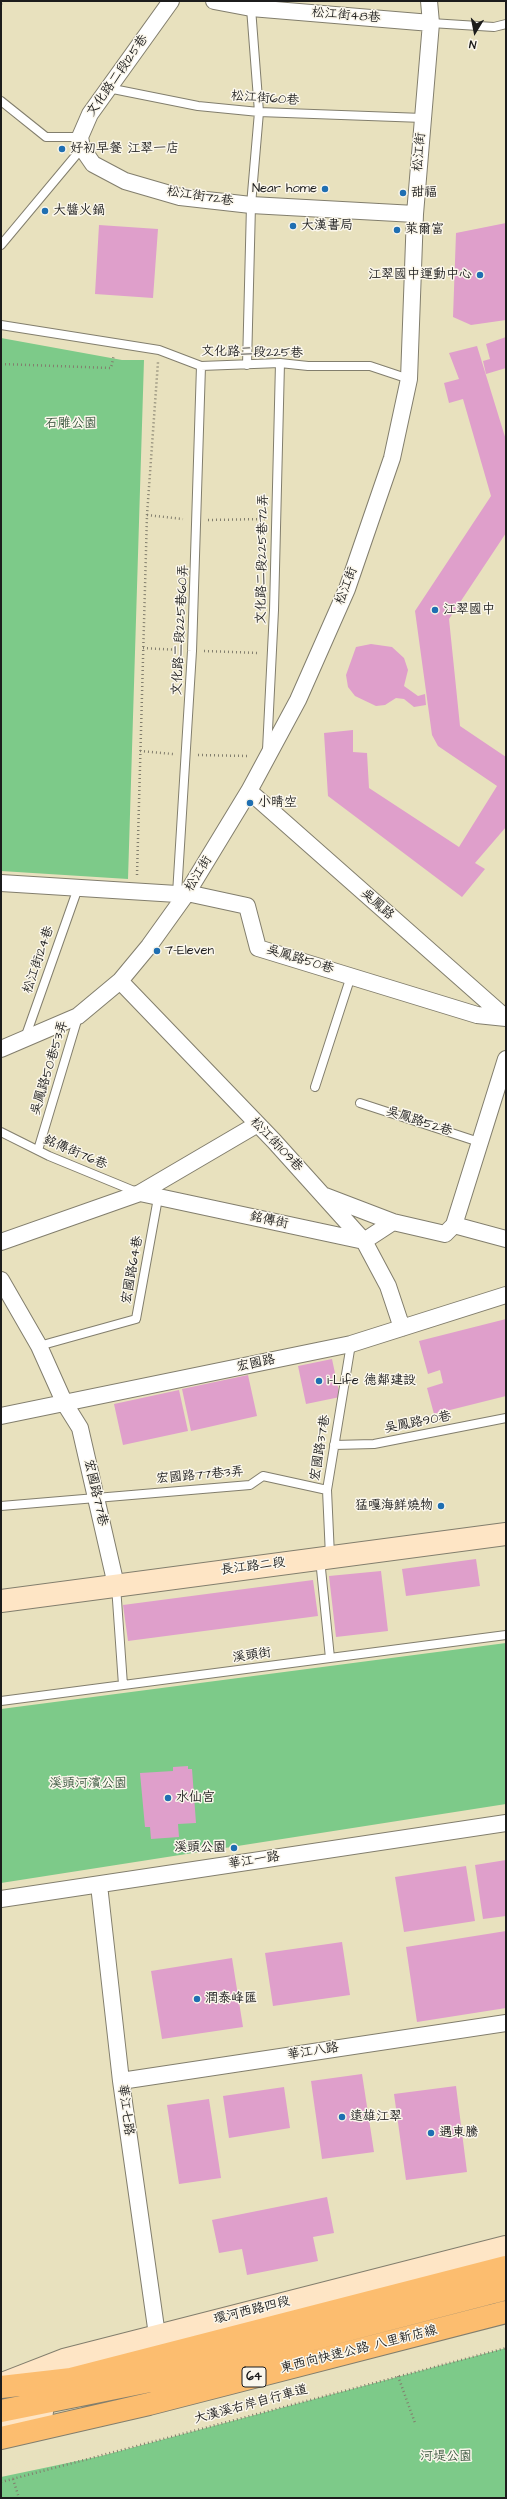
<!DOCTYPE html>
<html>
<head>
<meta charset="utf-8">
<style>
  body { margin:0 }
  #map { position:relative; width:507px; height:2499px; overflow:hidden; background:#e8e1be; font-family:"Architects Daughter",sans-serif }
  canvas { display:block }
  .frame { position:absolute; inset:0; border:2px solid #1c1c1c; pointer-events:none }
  .north { position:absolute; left:455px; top:12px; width:40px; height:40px; -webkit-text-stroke:3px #fbf7ec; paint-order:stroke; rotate:190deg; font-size:11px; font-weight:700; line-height:16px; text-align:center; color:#1c1c1c }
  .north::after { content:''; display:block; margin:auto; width:14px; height:18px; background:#1c1c1c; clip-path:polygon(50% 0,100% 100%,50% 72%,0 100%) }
</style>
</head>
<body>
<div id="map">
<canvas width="507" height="2499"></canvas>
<div class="frame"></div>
<div class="north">N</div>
</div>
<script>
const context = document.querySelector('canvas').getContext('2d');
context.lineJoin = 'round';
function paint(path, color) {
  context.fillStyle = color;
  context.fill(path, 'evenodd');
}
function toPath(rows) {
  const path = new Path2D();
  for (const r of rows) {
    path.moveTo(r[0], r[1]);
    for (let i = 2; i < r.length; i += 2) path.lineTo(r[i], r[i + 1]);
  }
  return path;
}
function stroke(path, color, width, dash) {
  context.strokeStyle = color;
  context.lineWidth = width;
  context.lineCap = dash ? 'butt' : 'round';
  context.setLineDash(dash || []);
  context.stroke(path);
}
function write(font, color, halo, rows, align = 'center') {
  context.font = font + ' "Architects Daughter","LXGW WenKai TC",sans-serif';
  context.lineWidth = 3;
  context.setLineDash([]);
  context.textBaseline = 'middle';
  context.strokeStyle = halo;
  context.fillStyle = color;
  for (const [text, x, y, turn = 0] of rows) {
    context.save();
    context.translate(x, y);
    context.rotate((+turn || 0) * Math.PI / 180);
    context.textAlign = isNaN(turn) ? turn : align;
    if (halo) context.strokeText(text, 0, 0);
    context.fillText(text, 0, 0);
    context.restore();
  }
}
paint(toPath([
  [1,338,122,360,144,360,128,879,1,871],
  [506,1643,506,1804,1,1883,1,1709],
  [506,2348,506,2498,1,2498,1,2477,101,2456]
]), '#7dca89');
paint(toPath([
  [506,223,506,320,471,325,453,317,456,233],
  [99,225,158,229,153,298,95,294],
  [506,337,506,368,486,374,483,361,490,359,486,344],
  [477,346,506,440,506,533,449,619,460,726,506,757,506,827,475,863,485,869,462,897,328,796,324,733,353,730,353,752,367,753,369,788,459,847,497,786,438,746,432,735,415,611,491,496,463,399,449,403,444,383,459,379,449,353],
  [371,644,392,647,404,658,408,670,404,686,418,696,425,694,426,705,414,707,404,699,396,698,385,705,376,706,355,696,348,687,346,675,356,647],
  [506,1319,506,1396,434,1414,427,1388,443,1383,440,1370,428,1374,419,1341],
  [332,1359,340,1397,306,1404,298,1366],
  [248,1375,257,1416,191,1431,182,1389],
  [179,1390,188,1431,123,1445,114,1404],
  [476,1559,480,1586,406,1596,402,1569],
  [381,1571,388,1631,336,1637,329,1576],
  [313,1580,318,1616,128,1641,123,1605],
  [188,1766,188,1769,192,1769,196,1823,178,1824,179,1837,151,1839,150,1827,145,1827,140,1773,173,1771,173,1767],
  [506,1860,506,1916,483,1919,475,1865],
  [466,1866,475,1921,404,1932,395,1877],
  [506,1931,506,2008,417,2022,406,1947],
  [342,1942,350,1995,273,2006,265,1953],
  [232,1958,243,2027,162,2039,151,1971],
  [362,2074,374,2152,322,2159,311,2081],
  [456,2086,467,2172,406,2180,394,2094],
  [284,2087,290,2128,229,2138,223,2096],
  [209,2099,221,2178,179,2184,167,2105],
  [327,2197,334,2233,313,2237,318,2261,247,2275,242,2249,219,2253,212,2220]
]), '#df9fcb');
const lane = toPath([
  [431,23,494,27,506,24],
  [108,88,198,106,259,112,423,118],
  [1,101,46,137,80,137],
  [1,245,82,148],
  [1,325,159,350,201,366,280,363,308,366,370,366,409,379],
  [247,365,251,205,259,112,251,8],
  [267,750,274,610,280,363],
  [177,894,192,651,201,366],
  [25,1038,78,888],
  [315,1087,351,976],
  [360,1103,479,1142],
  [1,1132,49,1156,139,1193],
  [38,1150,78,1017],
  [39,1346,136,1319,158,1198],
  [334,1445,374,1444,506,1418],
  [1,1506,250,1485,263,1476,327,1490],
  [330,1556,327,1490,351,1344],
  [320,1559,330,1658],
  [116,1586,123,1685],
  [1,1701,506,1635]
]);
const street = toPath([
  [171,1,90,114,80,137,82,148,93,164,125,181,180,197,251,205,415,214],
  [214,1,251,8,431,23],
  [249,791,506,1018],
  [1,883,177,894,187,893,247,906,258,948,477,1015,506,1018],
  [120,981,274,1141,364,1241,388,1286,402,1328],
  [1,1049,78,1016,120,981,149,946,187,893,249,791,298,700,347,589,392,458,409,379,415,214,431,23,429,1],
  [140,1193,364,1241,393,1222],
  [325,1196,393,1222,445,1234,454,1225,506,1239],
  [454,1225,506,1059],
  [1,1242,140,1193,256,1125],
  [1,1280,39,1346,65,1404,80,1428,116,1585],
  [1,1416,351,1344,506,1295],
  [99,1885,121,2081,157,2335],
  [1,1899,506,1823],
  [121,2081,506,2023]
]);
const secondary = toPath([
  [1,1601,506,1534],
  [2,2384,64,2360,506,2247],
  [1,2423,42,2412]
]);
const highway = toPath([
  [1,2387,71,2379,506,2267],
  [1,2411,150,2381,506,2289],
  [1,2438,149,2404,506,2312]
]);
stroke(lane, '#827e6d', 10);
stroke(street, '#827e6d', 18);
stroke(secondary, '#827e6d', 24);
stroke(highway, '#827e6d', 24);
stroke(toPath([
  [1,4,3,1],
  [1,364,111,368,114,355],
  [147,515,183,519],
  [208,520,265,519],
  [143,648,179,650],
  [204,651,259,653],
  [140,751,173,754],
  [198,755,249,756],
  [137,875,147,515,158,362],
  [398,2376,415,2423],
  [13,2479,19,2498],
  [1,2482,506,2348]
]), '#827e6d', 2.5, [1, 3]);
stroke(lane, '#fff', 8);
stroke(street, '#fff', 16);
stroke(secondary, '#fee5c5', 22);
stroke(highway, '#fcbd6f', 22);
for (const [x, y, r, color] of [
  [62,149,4,"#1f6fb2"],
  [325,189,4,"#1f6fb2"],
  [403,193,4,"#1f6fb2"],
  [45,211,4,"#1f6fb2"],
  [293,226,4,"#1f6fb2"],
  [397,230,4,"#1f6fb2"],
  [480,275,4,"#1f6fb2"],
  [435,610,4,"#1f6fb2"],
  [250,803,4,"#1f6fb2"],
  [157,951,4,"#1f6fb2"],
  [319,1381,4,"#1f6fb2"],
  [441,1506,4,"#1f6fb2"],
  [168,1798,4,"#1f6fb2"],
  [234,1848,4,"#1f6fb2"],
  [197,1999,4,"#1f6fb2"],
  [342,2117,4,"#1f6fb2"],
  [431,2133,4,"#1f6fb2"]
]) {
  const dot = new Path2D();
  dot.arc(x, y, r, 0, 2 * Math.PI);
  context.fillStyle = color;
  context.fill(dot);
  stroke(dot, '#fbf7ec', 1.5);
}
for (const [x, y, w] of [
  [254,2377,24]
]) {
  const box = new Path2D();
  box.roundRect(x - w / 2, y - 10, w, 20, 3);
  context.fillStyle = '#fbf7ec';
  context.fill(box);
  stroke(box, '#1c1c1c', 1);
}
write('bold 12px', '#1c1c1c', null, [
  ["64",254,2377]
]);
write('13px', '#1c1c1c', '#fbf7ec', [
  ["松江街48巷",346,16,5],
  ["文化路二段125巷",118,76,-55],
  ["松江街60巷",265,99,4],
  ["松江街",420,152,-85],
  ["松江街72巷",200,197,9],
  ["文化路二段225巷",252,353,1],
  ["文化路二段225巷72弄",263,559,-89],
  ["松江街",347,586,-69],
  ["文化路二段225巷60弄",181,630,-87],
  ["松江街",199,874,-58],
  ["吳鳳路",377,905,41],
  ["松江街124巷",39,960,-71],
  ["吳鳳路50巷",300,960,17],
  ["吳鳳路50巷53弄",50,1068,-73],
  ["吳鳳路52巷",419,1122,18],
  ["松江街109巷",276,1145,46],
  ["銘傳街76巷",75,1153,23],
  ["銘傳街",269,1221,12],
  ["宏國路64巷",133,1270,-80],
  ["宏國路",256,1364,-12],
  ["吳鳳路90巷",418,1423,-11],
  ["宏國路37巷",321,1448,-81],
  ["宏國路77巷3弄",200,1476,-5],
  ["宏國路77巷",95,1493,77],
  ["長江路二段",253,1567,-7],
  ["溪頭街",252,1656,-8],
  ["華江一路",254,1861,-9],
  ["華江八路",313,2052,-9],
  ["華江七路",125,2110,82],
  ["環河西路四段",252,2311,-14],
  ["東西向快速公路 八里新店線",359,2350,-14],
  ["大漢溪右岸自行車道",251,2405,-15]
]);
write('13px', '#1c1c1c', '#fbf7ec', [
  ["好初早餐 江翠一店",70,149],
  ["Near home",317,189,"right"],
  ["甜福",411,193],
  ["大醬火鍋",53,211],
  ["大漢書局",301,226],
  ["萊爾富",405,230],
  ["江翠國中運動中心",472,275,"right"],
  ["江翠國中",443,610],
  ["小晴空",258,803],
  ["7-Eleven",165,951],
  ["i-Life 德鄰建設",327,1381],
  ["猛嘎海鮮燒物",433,1506,"right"],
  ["水仙宮",176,1798],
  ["溪頭公園",226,1848,"right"],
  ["潤泰峰匯",205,1999],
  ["遠雄江翠",350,2117],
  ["遇東騰",439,2133]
], 'left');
write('13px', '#3e5942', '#fbf7ec', [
  ["石雕公園",71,424],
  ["溪頭河濱公園",88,1784],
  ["河堤公園",446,2457]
]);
</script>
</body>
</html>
